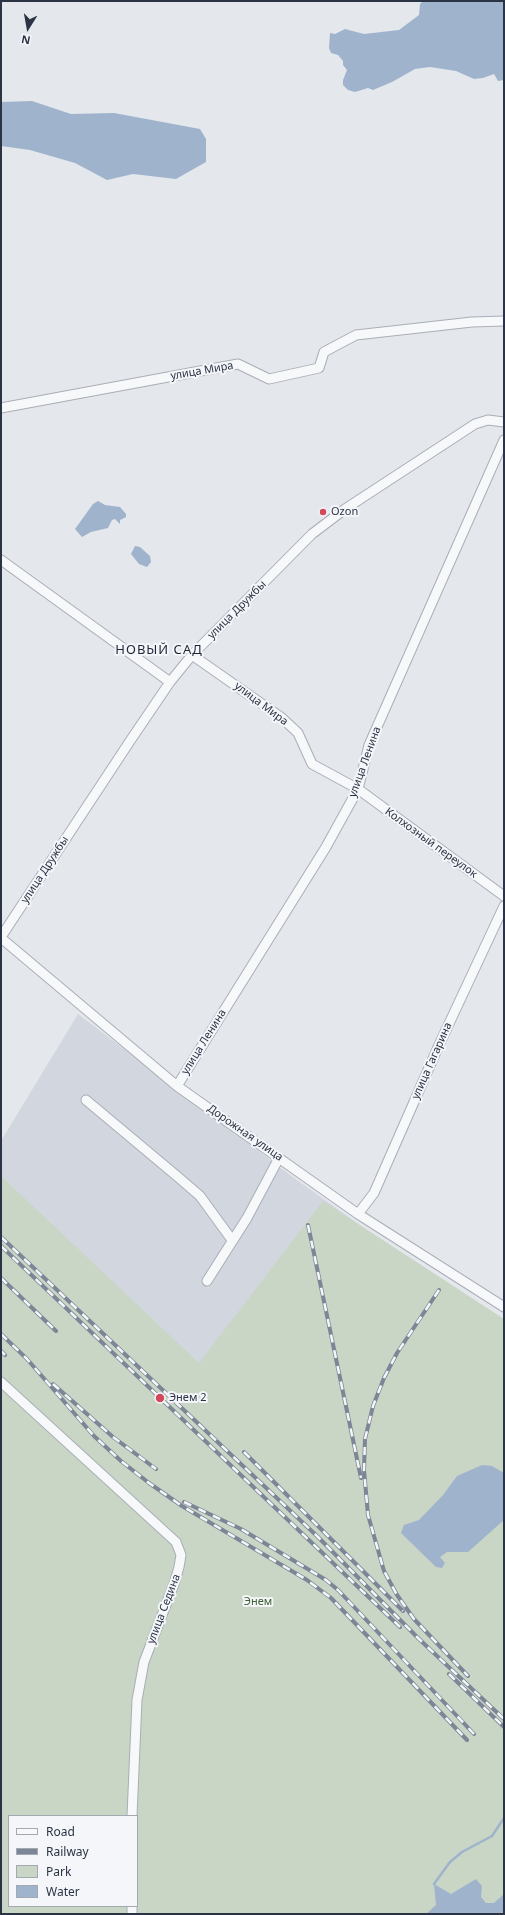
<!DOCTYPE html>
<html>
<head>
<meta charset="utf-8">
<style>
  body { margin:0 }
  #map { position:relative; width:505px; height:1915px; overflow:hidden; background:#e4e7ec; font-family:"Noto Sans",sans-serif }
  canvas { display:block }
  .frame { position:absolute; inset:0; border:2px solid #2b3445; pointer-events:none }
  .legend { position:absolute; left:8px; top:1815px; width:130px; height:92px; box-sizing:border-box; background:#f4f6f9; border:1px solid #a4a8b1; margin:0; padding:5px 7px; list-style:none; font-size:12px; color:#2b3445 }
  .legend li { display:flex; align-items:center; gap:8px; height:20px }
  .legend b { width:20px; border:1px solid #a4a8b1 }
  .north { position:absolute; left:8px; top:8px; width:40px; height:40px; -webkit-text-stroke:3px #f4f6f9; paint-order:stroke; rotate:191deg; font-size:11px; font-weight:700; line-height:16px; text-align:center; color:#2b3445 }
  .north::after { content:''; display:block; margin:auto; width:14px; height:18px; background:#2b3445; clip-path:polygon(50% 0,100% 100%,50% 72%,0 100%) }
</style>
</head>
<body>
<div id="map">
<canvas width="505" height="1915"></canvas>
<div class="frame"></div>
<ul class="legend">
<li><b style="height:5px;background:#f7f8fa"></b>Road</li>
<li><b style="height:5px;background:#7d8696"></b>Railway</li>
<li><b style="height:11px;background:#c9d6c5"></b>Park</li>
<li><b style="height:11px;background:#9fb4cc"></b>Water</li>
</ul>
<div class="north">N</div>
</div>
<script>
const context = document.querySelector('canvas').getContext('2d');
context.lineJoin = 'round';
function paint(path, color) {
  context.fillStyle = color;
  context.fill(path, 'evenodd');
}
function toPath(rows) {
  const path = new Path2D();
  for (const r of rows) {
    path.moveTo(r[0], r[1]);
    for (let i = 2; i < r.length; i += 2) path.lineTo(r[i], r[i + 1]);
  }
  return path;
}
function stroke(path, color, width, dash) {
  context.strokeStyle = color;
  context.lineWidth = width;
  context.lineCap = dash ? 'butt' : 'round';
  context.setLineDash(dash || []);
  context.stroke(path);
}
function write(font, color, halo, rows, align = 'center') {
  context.font = font + ' "Noto Sans",sans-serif';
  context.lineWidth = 4;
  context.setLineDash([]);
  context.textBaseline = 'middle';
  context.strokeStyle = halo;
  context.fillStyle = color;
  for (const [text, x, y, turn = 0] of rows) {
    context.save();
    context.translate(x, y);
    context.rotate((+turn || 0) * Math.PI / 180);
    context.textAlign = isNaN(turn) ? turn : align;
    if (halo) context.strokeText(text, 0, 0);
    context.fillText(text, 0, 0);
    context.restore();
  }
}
paint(toPath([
  [78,1014,294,1178,504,1328,504,1770,1,1379,1,1141]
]), '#d2d6de');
paint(toPath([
  [1,1176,199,1363,323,1201,504,1319,504,1914,1,1914],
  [9,1816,137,1816,137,1906,9,1906]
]), '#c9d6c5');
paint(toPath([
  [423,1,504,1,504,80,498,81,494,74,483,78,474,79,456,71,430,67,415,69,392,82,373,90,368,88,355,92,348,90,343,85,343,80,347,70,343,65,343,61,338,55,331,53,329,48,330,33,335,34,345,29,364,34,399,30,419,15,420,4],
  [32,101,71,114,114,113,200,129,206,139,206,162,176,179,133,174,107,180,75,163,30,150,1,146,1,102],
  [98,501,105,505,120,507,126,514,126,517,120,520,120,524,115,519,112,520,108,528,91,532,82,537,75,529,93,504],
  [135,546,140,547,150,556,151,562,147,567,139,564,131,554],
  [482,1465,492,1466,504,1473,504,1520,468,1552,447,1552,440,1557,445,1563,442,1568,436,1567,401,1533,404,1525,419,1520,443,1495,457,1476],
  [476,1879,482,1886,481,1897,486,1903,494,1903,504,1894,504,1914,426,1914,436,1905,434,1884,451,1894]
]), '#9fb4cc');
stroke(toPath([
  [434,1884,450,1862,462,1852,492,1836,504,1818]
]), '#9fb4cc', 2.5);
const minor = toPath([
  [1,408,238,364,269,379,319,368,324,352,356,335,472,322,504,321],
  [1,560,170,682],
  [192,655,282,718,298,733,312,764,358,789,504,896],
  [1,937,130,741,170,682,192,655,312,534,345,509,475,424,488,420,504,422],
  [1,938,177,1086,358,1214,504,1307],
  [177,1086,326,847,358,789,369,745,504,440],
  [86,1100,178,1177,200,1196,232,1240],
  [358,1214,374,1193,439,1045,504,906],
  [207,1281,247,1218,279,1158],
  [1,1382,176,1542,181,1555,179,1567,174,1584,144,1662,137,1700,132,1816],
  [132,1914,132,1906]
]);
stroke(minor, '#a9aeb7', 11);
stroke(minor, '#f7f8fa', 9);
const rail = toPath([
  [308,1225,361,1478],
  [1,1237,318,1537,419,1639,504,1719],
  [1,1246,400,1627],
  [1,1278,56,1331],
  [439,1290,397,1353,384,1378,373,1406,365,1439,364,1470,368,1515,384,1571,397,1595,414,1619,468,1676],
  [1,1334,27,1359,94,1436,121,1461,149,1483,182,1506,307,1580,331,1598,467,1740],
  [1,1351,5,1355],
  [53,1384,113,1437,156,1469],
  [244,1452,403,1611],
  [184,1502,241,1529,326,1580,338,1590,474,1734],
  [449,1674,504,1727]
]);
stroke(rail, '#7d8696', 4);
stroke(rail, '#f4f6f9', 2.5, [8]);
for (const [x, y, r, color] of [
  [323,512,4,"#d1495b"],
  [160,1398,5,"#d1495b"]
]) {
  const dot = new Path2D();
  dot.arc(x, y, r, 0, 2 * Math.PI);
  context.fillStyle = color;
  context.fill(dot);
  stroke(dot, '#f4f6f9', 1.5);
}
write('11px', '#2b3445', '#f4f6f9', [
  ["улица Мира",202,371,-10],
  ["улица Дружбы",237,610,-45],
  ["улица Мира",261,704,37],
  ["улица Ленина",365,762,-70],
  ["Колхозный переулок",431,843,36],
  ["улица Дружбы",45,870,-57],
  ["улица Ленина",204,1042,-58],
  ["улица Гагарина",432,1061,-66],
  ["Дорожная улица",245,1133,35],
  ["улица Седина",164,1609,-69]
]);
write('11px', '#2b3445', '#f4f6f9', [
  ["Ozon",331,512],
  ["Энем 2",169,1398]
], 'left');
write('11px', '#3f6138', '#f4f6f9', [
  ["Энем",258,1602]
]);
context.letterSpacing = '1px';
write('13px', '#1d2536', '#f4f6f9', [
  ["НОВЫЙ САД",159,650]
]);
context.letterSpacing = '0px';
</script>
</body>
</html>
